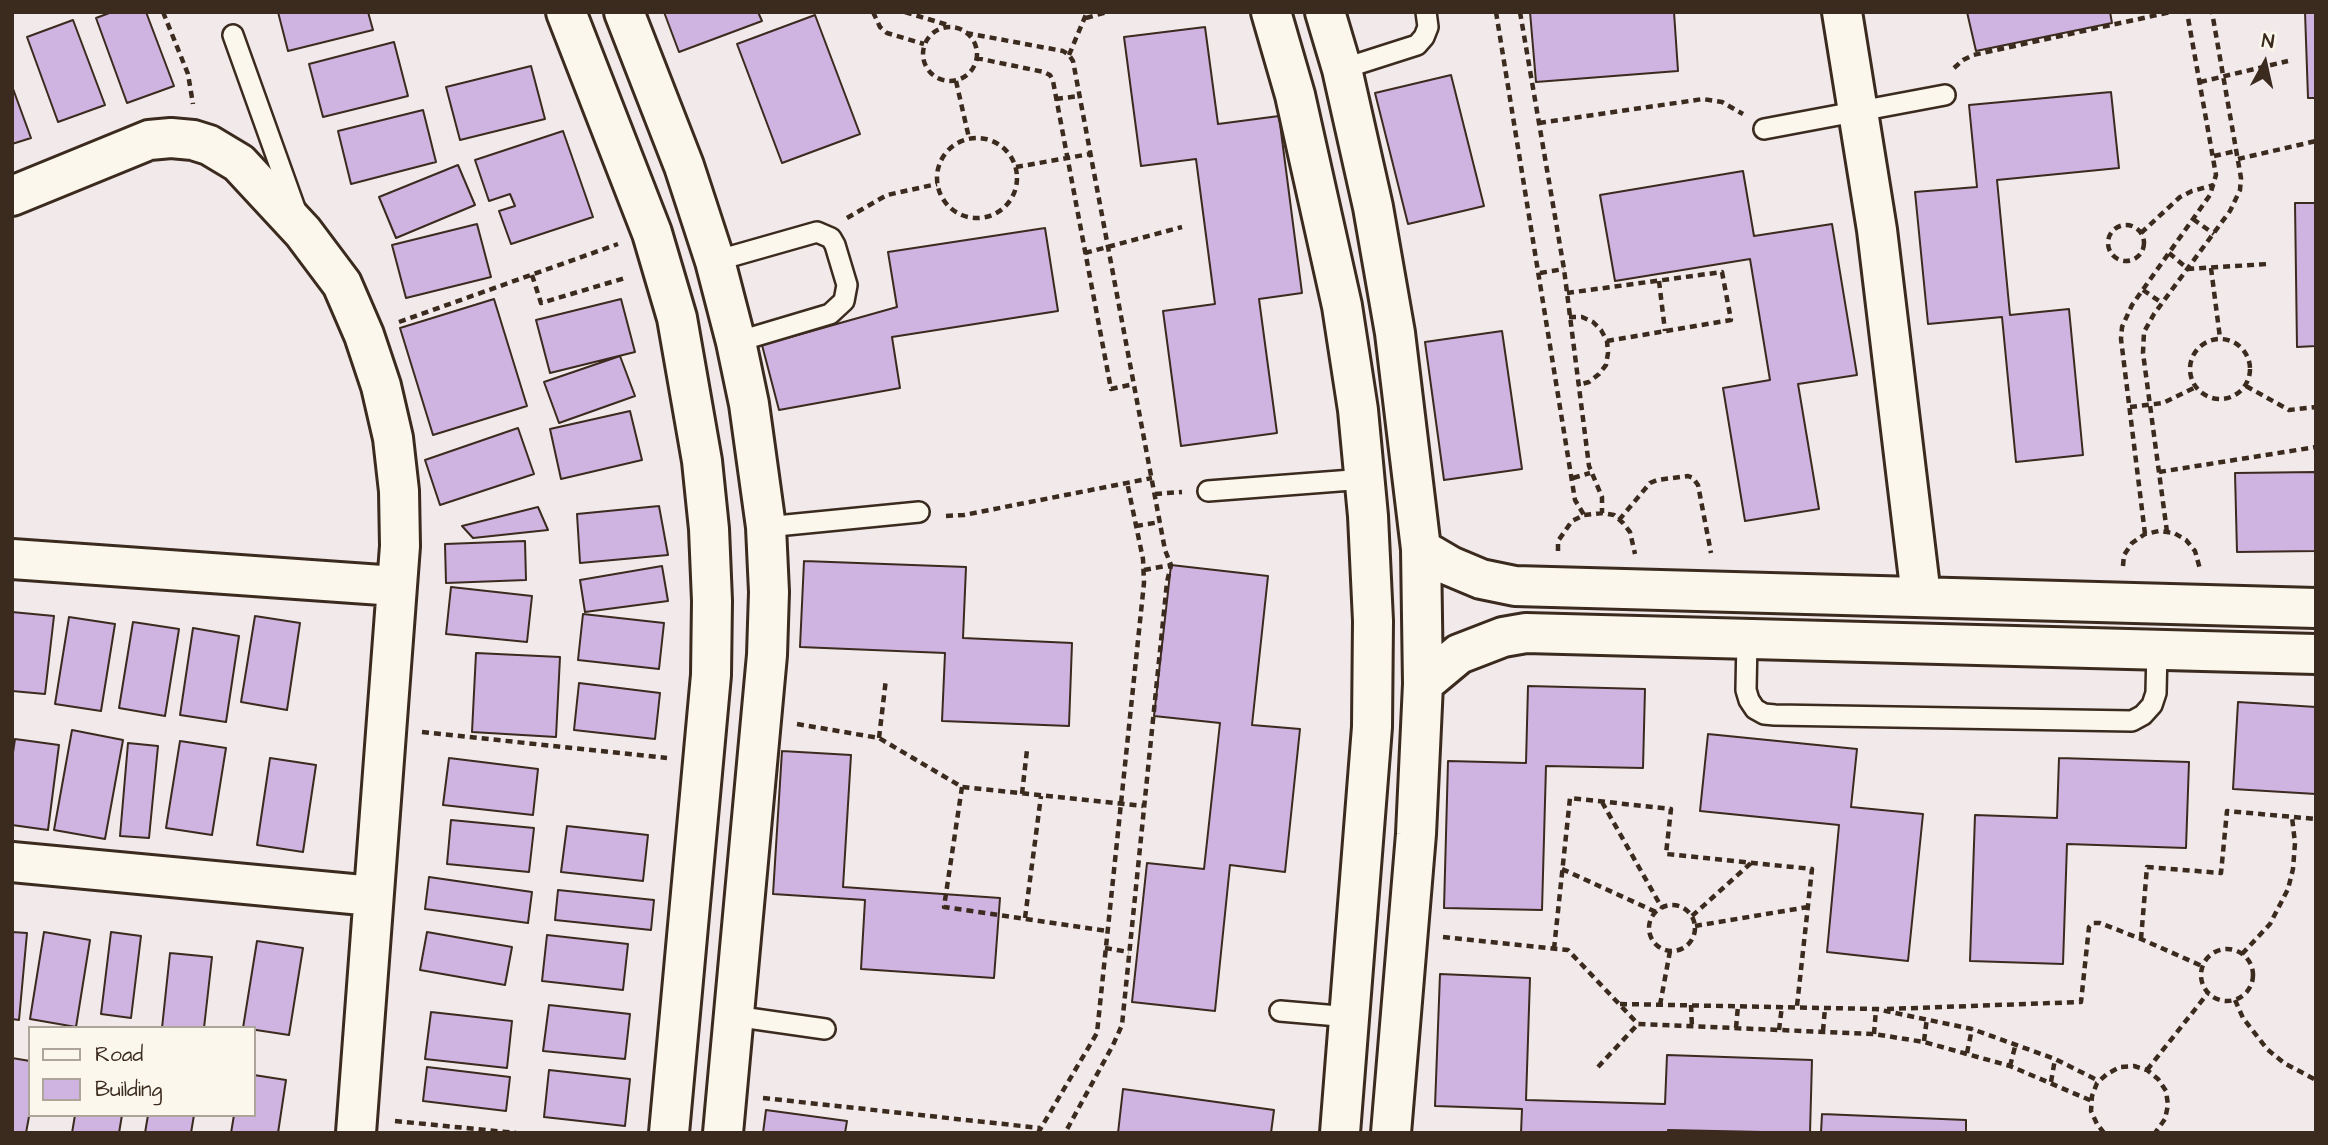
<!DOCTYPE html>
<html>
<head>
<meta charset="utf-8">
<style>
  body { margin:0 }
  #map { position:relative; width:2328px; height:1145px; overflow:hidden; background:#f2e9ea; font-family:"Architects Daughter",sans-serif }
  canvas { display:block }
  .frame { position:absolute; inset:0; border:14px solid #3b2a1e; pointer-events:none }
  .legend { position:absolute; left:28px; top:1026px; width:228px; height:91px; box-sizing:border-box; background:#fbf7ec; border:2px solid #aea59a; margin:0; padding:9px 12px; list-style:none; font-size:21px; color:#3b2a1e }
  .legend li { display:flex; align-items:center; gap:14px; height:35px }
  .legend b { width:35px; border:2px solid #aea59a }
  .north { position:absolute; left:2230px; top:28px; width:70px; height:70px; -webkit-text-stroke:5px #fbf7ec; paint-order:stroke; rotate:8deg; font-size:19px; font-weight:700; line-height:28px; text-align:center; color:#3b2a1e }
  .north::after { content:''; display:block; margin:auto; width:24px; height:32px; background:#3b2a1e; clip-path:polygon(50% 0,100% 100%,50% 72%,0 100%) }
</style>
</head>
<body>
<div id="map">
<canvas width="2328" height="1145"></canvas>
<div class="frame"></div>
<ul class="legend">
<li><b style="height:9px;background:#fbf7ec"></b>Road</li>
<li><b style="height:19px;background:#cfb3e0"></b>Building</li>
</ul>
<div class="north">N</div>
</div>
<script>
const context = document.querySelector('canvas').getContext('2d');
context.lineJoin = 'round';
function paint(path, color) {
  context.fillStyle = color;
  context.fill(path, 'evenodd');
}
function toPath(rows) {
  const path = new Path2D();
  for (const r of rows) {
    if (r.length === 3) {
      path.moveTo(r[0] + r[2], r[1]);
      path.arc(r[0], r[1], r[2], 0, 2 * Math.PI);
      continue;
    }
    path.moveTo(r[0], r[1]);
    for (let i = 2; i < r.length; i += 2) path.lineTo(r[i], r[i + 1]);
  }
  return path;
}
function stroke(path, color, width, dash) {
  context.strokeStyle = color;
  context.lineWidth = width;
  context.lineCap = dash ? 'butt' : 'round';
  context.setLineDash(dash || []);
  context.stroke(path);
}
const building = toPath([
  [112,12,146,12,174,86,127,103,96,18,112,12],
  [278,12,368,12,373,30,288,51,278,12],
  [664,12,758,12,762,21,679,52,664,12],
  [1530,12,1674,12,1678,71,1536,82,1530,12],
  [1967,12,2110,12,2112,23,1976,51,1967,12],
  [2305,12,2316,12,2316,98,2308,98,2305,12],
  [815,15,860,134,782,163,737,44,815,15],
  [73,20,105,105,58,122,27,37,73,20],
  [1205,27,1218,124,1279,116,1302,293,1259,299,1277,433,1181,446,1163,311,1215,304,1196,159,1141,166,1124,37,1205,27],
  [394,42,408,96,323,117,309,64,394,42],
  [531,66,545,119,460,140,446,87,531,66],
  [1451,75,1484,206,1408,224,1375,93,1451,75],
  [12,86,31,138,12,144,12,86],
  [2111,92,2119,168,1997,180,2010,315,2069,309,2083,455,2016,462,2002,317,1928,324,1915,192,1977,187,1969,105,2111,92],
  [423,110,436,162,351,184,338,131,423,110],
  [563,131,593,217,511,244,499,211,515,206,510,194,489,201,475,160,563,131],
  [458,165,475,205,396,238,379,197,458,165],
  [1743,171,1754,236,1832,224,1857,375,1798,384,1819,509,1745,521,1723,388,1770,380,1750,259,1615,281,1600,195,1743,171],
  [2295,203,2316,203,2316,346,2297,347,2295,203],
  [477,224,491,277,406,298,392,245,477,224],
  [1045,228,1058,311,892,337,900,388,779,410,762,345,897,307,888,252,1045,228],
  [494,299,527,406,433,435,400,328,494,299],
  [621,299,635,352,550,373,536,320,621,299],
  [1502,331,1522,469,1444,480,1425,342,1502,331],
  [620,356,635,396,559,423,544,382,620,356],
  [630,411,642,460,561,479,550,429,630,411],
  [518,428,534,474,440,505,425,460,518,428],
  [2316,472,2316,551,2237,552,2235,473,2316,472],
  [659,506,668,555,580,563,577,514,659,506],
  [538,507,548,530,473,538,462,526,538,507],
  [525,541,526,580,446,583,445,544,525,541],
  [804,561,966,567,963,638,1072,643,1069,726,942,721,945,653,800,647,804,561],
  [1171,565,1268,576,1252,725,1300,729,1285,872,1230,865,1215,1011,1132,1002,1147,863,1204,869,1220,723,1154,716,1171,565],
  [662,566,668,601,585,612,580,580,662,566],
  [451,587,532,596,527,642,446,634,451,587],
  [12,612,54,616,45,694,12,691,12,612],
  [583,614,664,623,659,669,578,660,583,614],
  [255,616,300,623,287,710,241,702,255,616],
  [69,617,115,624,101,711,55,704,69,617],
  [133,622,179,629,165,716,119,708,133,622],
  [193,628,239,636,226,722,180,715,193,628],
  [476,653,560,657,556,737,472,732,476,653],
  [579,683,660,693,655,739,574,730,579,683],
  [1528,686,1645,689,1643,768,1546,766,1542,910,1444,908,1448,761,1526,763,1528,686],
  [2238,702,2316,707,2316,794,2233,789,2238,702],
  [72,730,123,740,105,839,54,830,72,730],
  [1708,734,1857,749,1851,807,1923,814,1908,961,1827,952,1839,825,1700,811,1708,734],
  [15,739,59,745,48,830,12,825,12,759,15,739],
  [180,741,226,748,212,835,166,828,180,741],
  [128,743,158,746,149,838,120,836,128,743],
  [782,751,851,755,843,887,1000,898,994,978,861,969,865,900,773,894,782,751],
  [270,758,316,765,303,852,257,845,270,758],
  [449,758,538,769,533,815,443,805,449,758],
  [2059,758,2189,762,2186,848,2067,844,2063,964,1970,961,1975,815,2057,818,2059,758],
  [451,820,534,828,529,872,447,864,451,820],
  [567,826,648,835,643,881,561,872,567,826],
  [429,877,532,892,528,923,425,909,429,877],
  [558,890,654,900,651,930,555,920,558,890],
  [12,932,27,933,19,1020,12,1019,12,932],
  [44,932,90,940,76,1027,30,1019,44,932],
  [111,932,141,936,131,1018,101,1014,111,932],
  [427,932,512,947,505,985,420,970,427,932],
  [547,935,628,944,623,990,542,981,547,935],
  [257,941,303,948,289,1035,243,1028,257,941],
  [170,953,212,957,204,1028,162,1028,170,953],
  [1440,974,1530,978,1526,1100,1665,1104,1667,1055,1812,1060,1810,1133,1668,1130,1668,1133,1521,1133,1522,1109,1435,1106,1440,974],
  [549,1005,630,1014,625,1059,543,1051,549,1005],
  [431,1012,512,1021,507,1068,425,1059,431,1012],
  [12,1058,30,1061,30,1111,26,1133,12,1133,12,1058],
  [427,1067,510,1077,506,1111,423,1101,427,1067],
  [549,1070,630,1079,625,1126,544,1117,549,1070],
  [254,1075,286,1080,278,1133,231,1133,234,1115,254,1115,254,1075],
  [1123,1089,1274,1110,1271,1133,1118,1133,1123,1089],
  [766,1110,847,1121,845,1133,763,1133,766,1110],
  [1822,1114,1966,1120,1966,1133,1821,1133,1822,1114],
  [75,1115,122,1115,119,1133,72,1133,75,1115],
  [148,1115,194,1115,191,1133,145,1133,148,1115]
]);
paint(building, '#cfb3e0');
stroke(building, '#3b2a1e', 2);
const service = toPath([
  [233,35,296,211],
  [1342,69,1417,45,1424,37,1428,27,1426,12],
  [1764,129,1945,95],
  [715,261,817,232,831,238,835,245,847,285,844,301,830,314,736,342],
  [1208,491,1365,479],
  [766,527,919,512],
  [1747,638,1746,690,1749,700,1755,709,1764,714,1775,715,2132,721,2143,715,2152,705,2156,693,2157,649],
  [1280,1011,1350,1017],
  [734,1016,825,1029]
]);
const minor = toPath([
  [566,12,652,233,677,318,702,461,709,529,712,601,711,675,669,1133],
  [624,12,684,166,715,261,736,342,749,404,766,527,769,592,767,655,723,1133],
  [1271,12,1295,95,1342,306,1358,410,1368,516,1373,621,1372,727,1340,1133],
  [1325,12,1342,69,1373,207,1395,333,1421,549,1423,684,1416,834,1391,1133],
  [1842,12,1877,230,1921,596],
  [12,196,149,140,171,138,193,140,209,145,239,163,303,232,342,284,364,335,381,386,393,438,399,491,400,546,356,1133],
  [1421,549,1450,566,1481,579,1515,586,2316,608],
  [12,559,396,586],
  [1423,684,1459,654,1503,637,1526,633,2316,654],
  [12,862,373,896]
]);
stroke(service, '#3b2a1e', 24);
stroke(minor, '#3b2a1e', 44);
stroke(toPath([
  [163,12,188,74,193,104],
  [873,12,880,27,887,33,924,44],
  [905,12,951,26],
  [1496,12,1575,500,1584,515],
  [1520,12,1564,269,1589,466,1602,497,1602,513],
  [1086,18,1107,12],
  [950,54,27],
  [966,33,1063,51,1069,55,1073,61,1165,550,1171,565,1167,582,1122,1025,1113,1045,1065,1133],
  [1069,55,1087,12],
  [976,58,1044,72,1050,75,1053,81,1111,389,1134,384],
  [1954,68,1963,60,1973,55,2171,12],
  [956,81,969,138],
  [2200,82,2288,61],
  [1056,99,1079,96],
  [1539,123,1703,99,1722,102,1743,114],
  [977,178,40],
  [2214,156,2236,151],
  [2238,159,2316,141],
  [1016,167,1090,154],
  [847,218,887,195,937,184],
  [2193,219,2214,234],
  [2126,243,18],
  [2141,233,2180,197,2192,191,2214,185],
  [1085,253,1182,227],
  [2169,253,2188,269,2268,264],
  [2211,268,2220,338],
  [1540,273,1564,269],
  [532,275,541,303,625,278],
  [1659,281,1665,331],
  [2143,290,2162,303],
  [1567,293,1722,272,1731,320,1607,341],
  [1569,317,1582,317,1593,322,1601,330,1607,341,1608,353,1606,365,1599,374,1589,382,1578,385],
  [399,322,618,244],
  [2220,369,30],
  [2246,386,2289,410,2316,407],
  [2130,407,2163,403,2196,387],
  [2159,472,2316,447],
  [1573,478,1590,473],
  [1155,494,1182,492],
  [946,516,964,515,1152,478],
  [1619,520,1650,483,1657,480,1688,476,1693,478,1698,485,1711,553],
  [1136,526,1160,522],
  [2167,532,2143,353,2144,332,2154,314,2230,211,2240,190,2241,178,2212,12],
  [2145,534,2121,339,2122,327,2132,305,2210,195,2216,175,2187,12],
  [1558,551,1558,541,1572,521,1584,515,1602,513,1614,515,1623,523,1630,532,1635,554],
  [2123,566,2124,555,2132,543,2145,534,2159,531,2174,533,2186,540,2195,551,2200,569],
  [1144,570,1171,565],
  [797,724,879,738,962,787,1143,806],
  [422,732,667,758],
  [879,738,886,679],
  [962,787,944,907,1107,931],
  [1022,794,1027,750],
  [1602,802,1662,908],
  [1562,869,1656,912],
  [1672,928,23],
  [1692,916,1751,863],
  [1025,918,1041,796],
  [1695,926,1808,907],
  [1443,937,1568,950,1638,1024,1874,1034,1924,1042,2010,1066,2092,1101],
  [2141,939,2147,867,2221,873,2227,811,2316,819],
  [1105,948,1129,952],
  [1554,949,1570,798,1671,809,1666,854,1812,869,1797,1006],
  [2227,975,26],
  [2242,954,2270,924,2288,889,2293,869,2295,843,2292,817],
  [2235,1000,2243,1018,2267,1049,2284,1063,2316,1080],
  [1620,1004,1876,1009,1972,1029,2055,1059,2099,1081],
  [1660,1005,1670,951],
  [1691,1005,1692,1027],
  [1887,1009,2081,1002,2089,927,2093,923,2100,923,2141,939,2202,966],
  [1736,1028,1738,1006],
  [1779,1030,1782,1006],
  [1823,1031,1825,1008],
  [1874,1034,1876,1009,1879,1009],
  [1924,1041,1927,1018],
  [1967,1053,1972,1029],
  [2010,1066,2016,1043],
  [1598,1067,1638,1024],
  [2147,1070,2208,993],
  [2051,1082,2055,1059],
  [763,1098,1040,1128],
  [395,1121,516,1133],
  [1038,1133,1097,1033,1144,583,1143,559,1127,482],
  [2104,1133,2097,1124,2091,1111,2092,1096,2097,1083,2107,1074,2120,1067,2134,1066,2147,1070,2158,1079,2166,1091,2168,1105,2165,1119,2155,1133]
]), '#3b2a1e', 4.5, [7, 5]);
stroke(service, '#fbf7ec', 19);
stroke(minor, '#fbf7ec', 38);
</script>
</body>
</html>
